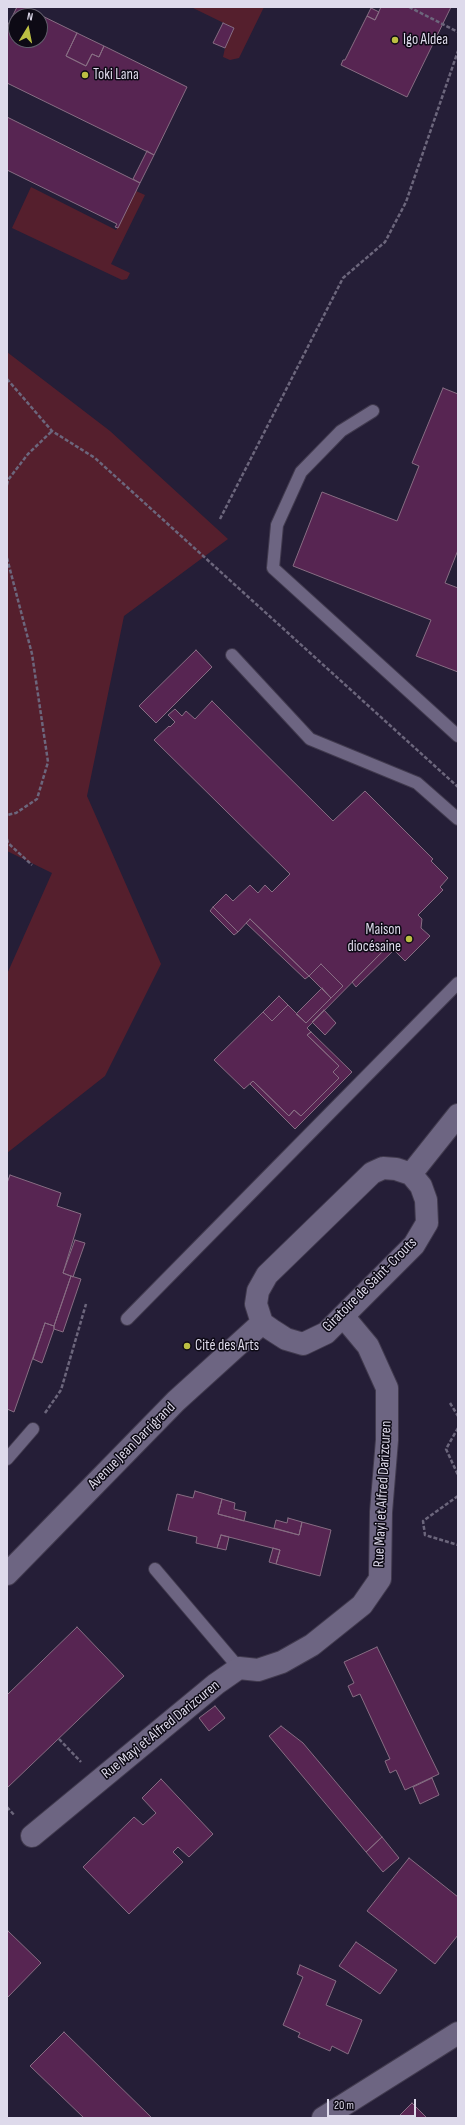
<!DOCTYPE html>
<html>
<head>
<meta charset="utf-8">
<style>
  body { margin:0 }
  #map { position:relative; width:465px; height:2125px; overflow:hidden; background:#251e37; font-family:"Sofia Sans Condensed",sans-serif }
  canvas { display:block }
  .frame { position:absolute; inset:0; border:8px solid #dedaeb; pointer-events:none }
  .north { position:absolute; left:8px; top:8px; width:40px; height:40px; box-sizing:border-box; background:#0d0a15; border:1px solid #615d6b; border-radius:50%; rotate:10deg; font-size:11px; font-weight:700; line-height:16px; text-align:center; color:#dedaeb }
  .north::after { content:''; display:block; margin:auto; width:14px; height:18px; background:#bcbf43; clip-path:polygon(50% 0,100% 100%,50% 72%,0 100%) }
  .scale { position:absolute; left:327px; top:2099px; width:89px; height:18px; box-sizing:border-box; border:2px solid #dedaeb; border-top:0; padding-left:5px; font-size:12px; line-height:14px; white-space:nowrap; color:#dedaeb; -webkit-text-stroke:3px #0d0a15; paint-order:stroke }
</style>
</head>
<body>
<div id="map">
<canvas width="465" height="2125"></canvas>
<div class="frame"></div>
<div class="north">N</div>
<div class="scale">20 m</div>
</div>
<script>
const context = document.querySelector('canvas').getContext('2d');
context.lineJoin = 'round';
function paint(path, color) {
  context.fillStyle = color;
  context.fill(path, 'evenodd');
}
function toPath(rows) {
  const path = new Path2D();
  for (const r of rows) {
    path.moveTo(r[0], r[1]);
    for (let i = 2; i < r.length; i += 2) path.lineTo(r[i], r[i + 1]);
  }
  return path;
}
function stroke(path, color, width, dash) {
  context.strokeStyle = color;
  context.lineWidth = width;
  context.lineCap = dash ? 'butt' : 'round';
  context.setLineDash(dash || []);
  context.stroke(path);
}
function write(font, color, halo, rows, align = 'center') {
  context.font = font + ' "Sofia Sans Condensed",sans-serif';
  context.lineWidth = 3;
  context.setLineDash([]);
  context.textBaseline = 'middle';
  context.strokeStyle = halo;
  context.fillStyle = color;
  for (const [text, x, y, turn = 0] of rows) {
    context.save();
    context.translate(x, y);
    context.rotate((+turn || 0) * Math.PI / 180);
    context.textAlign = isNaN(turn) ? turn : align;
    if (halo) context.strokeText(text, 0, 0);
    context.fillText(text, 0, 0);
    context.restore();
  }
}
paint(toPath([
  [191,7,264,7,239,58,230,60,223,57,225,48,234,28],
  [31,187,116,230,136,191,145,195,111,264,130,273,127,279,122,280,12,228],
  [7,352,110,431,228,539,124,616,87,796,161,964,105,1076,7,1153,7,974,52,873,7,851]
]), '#551f2d');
const building = toPath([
  [17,7,24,7,77,33,66,56,86,66,92,54,99,57,104,46,187,87,154,155,7,83,7,27,17,7],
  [16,16,40,16,40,40,16,40,16,16],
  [381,7,451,7,407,97,341,65,343,60,345,60,367,16,375,20,381,7],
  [371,8,379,12,375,20,367,16,371,8],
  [223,23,234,28,225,48,213,43,223,23],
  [77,33,104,46,99,57,92,54,86,66,66,56,77,33],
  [7,117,140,183,118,228,115,227,117,224,7,170,7,117],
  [147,151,154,155,140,183,133,179,147,151],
  [443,388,458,394,458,550,445,583,458,588,458,672,416,656,431,620,293,566,322,492,397,521,419,466,412,463,443,388],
  [196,650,212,667,156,723,139,706,196,650],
  [212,701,333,821,365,791,433,859,431,861,448,878,440,887,443,890,418,915,422,919,421,928,430,936,405,961,389,945,307,1028,311,1032,307,1035,339,1066,333,1072,339,1078,301,1116,294,1110,289,1116,253,1081,244,1089,214,1060,263,1012,272,1021,288,1005,306,1023,343,986,321,964,309,976,250,919,238,932,213,907,226,894,233,901,250,885,258,893,265,885,272,892,290,874,154,740,169,726,170,727,175,722,168,715,175,709,182,716,186,711,195,719,212,701],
  [213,907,238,932,234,935,210,911,213,907],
  [250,919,309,976,305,979,246,923,250,919],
  [389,945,394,950,356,987,352,982,389,945],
  [321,964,343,986,331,998,309,976,321,964],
  [322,988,331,998,306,1023,296,1014,322,988],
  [279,996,288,1005,272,1021,263,1012,279,996],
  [324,1010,336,1023,325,1035,312,1022,324,1010],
  [311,1032,352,1072,295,1129,250,1084,253,1081,289,1116,294,1110,301,1116,339,1078,333,1072,339,1066,307,1035,311,1032],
  [10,1175,61,1193,57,1206,81,1214,63,1273,71,1276,54,1326,45,1323,14,1412,7,1409,7,1183,10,1175],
  [75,1240,85,1243,73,1277,63,1273,75,1240],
  [71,1276,81,1279,63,1332,54,1329,54,1326,71,1276],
  [45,1323,54,1326,54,1329,42,1363,33,1359,45,1323],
  [195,1491,222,1499,218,1514,299,1535,302,1522,331,1530,320,1576,276,1564,280,1550,221,1535,217,1548,196,1543,197,1537,168,1530,177,1494,193,1498,195,1491],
  [222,1499,235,1503,234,1509,246,1512,244,1521,218,1514,222,1499],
  [288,1518,302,1522,299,1535,274,1528,276,1520,287,1523,288,1518],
  [221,1535,229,1537,226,1550,217,1548,221,1535],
  [273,1548,280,1550,276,1564,269,1562,273,1548],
  [77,1627,124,1676,7,1788,7,1695,77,1627],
  [377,1647,439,1774,405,1790,396,1770,390,1773,385,1761,390,1759,360,1694,353,1697,348,1686,354,1683,344,1662,377,1647],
  [215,1706,225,1718,209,1731,199,1718,215,1706],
  [281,1726,303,1743,382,1837,366,1852,269,1736,281,1726],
  [432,1778,439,1795,420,1804,413,1787,432,1778],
  [161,1779,213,1834,189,1857,178,1847,173,1852,183,1862,129,1914,83,1867,134,1817,143,1825,156,1813,142,1798,161,1779],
  [382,1837,399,1858,383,1872,366,1852,382,1837],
  [409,1858,458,1897,458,1935,435,1964,367,1911,409,1858],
  [8,1931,41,1963,7,1998,7,1932,8,1931],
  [356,1942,397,1970,380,1994,339,1966,356,1942],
  [300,1965,336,1981,326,2005,362,2020,348,2054,332,2046,330,2051,298,2037,300,2033,283,2025,303,1977,297,1974,300,1965],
  [64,2032,152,2118,84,2118,30,2066,64,2032],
  [412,2103,427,2118,397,2118,412,2103]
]);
paint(building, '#572552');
stroke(building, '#876d83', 1);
const lane = toPath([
  [373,411,341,431,301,472,277,525,273,568,458,736],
  [232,655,310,739,417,783,458,819],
  [127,1319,458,983],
  [7,1459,33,1429],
  [155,1569,239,1668]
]);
const street = toPath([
  [383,1168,396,1169,411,1174,421,1186,426,1200,427,1223,414,1245,326,1333,303,1344,286,1339,272,1330,262,1323,256,1304,258,1291,267,1275,372,1173,383,1168],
  [411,1174,458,1115],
  [7,1574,176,1401,262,1323],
  [32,1836,216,1684,239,1668,258,1670,282,1662,312,1645,362,1605,380,1579,381,1512,387,1440,387,1388,368,1346,343,1316]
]);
const secondary = toPath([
  [323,2118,458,2033]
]);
stroke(lane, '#413a4e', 14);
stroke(street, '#413a4e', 24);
stroke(secondary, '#413a4e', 24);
stroke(toPath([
  [409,7,458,32],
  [7,379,52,431,95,458,458,787],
  [7,485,8,480,28,454,52,431],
  [220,519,343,278,385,242,406,202,458,51],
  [7,558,32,654,48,762,37,799,16,813,7,815],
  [7,839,8,843,32,865],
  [450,1403,458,1416],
  [45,1413,61,1390,86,1304],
  [458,1428,446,1449,458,1475],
  [458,1496,423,1521,425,1535,458,1545],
  [59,1739,81,1762],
  [7,1807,15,1816]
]), '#6c667c', 2.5, [4, 2]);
stroke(lane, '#6d6582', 12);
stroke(street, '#6d6582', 22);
stroke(secondary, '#6d6582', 22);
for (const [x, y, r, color] of [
  [395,40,4,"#bcbf43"],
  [85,75,4,"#bcbf43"],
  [409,939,4,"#bcbf43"],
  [187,1346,4,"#bcbf43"]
]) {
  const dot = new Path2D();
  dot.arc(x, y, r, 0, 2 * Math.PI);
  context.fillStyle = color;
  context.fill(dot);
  stroke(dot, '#0d0a15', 1.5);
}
write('15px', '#dedaeb', '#0d0a15', [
  ["Igo Aldea",403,40],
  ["Toki Lana",93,75],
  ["Maison",401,930,"right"],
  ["diocésaine",401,947,"right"],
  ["Cité des Arts",195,1346]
], 'left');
write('15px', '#dedaeb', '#0d0a15', [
  ["Giratoire de Saint-Crouts",370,1285,-45],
  ["Avenue Jean Darrigrand",132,1446,-45],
  ["Rue Mayi et Alfred Darizcuren",383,1494,-87],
  ["Rue Mayi et Alfred Darizcuren",161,1730,-39]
]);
</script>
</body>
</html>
